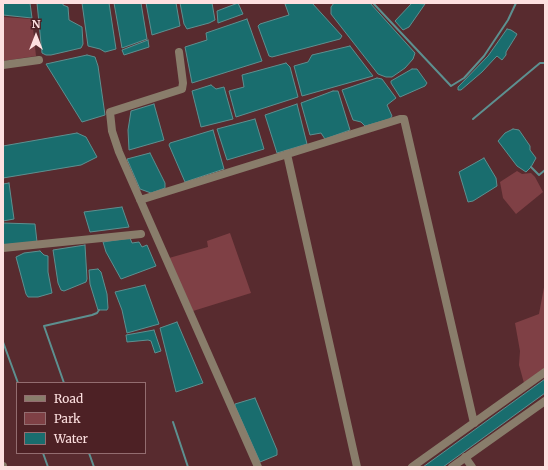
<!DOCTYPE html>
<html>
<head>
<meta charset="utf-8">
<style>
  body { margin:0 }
  #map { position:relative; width:548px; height:470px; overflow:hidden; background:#582b2f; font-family:Merriweather,serif }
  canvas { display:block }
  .frame { position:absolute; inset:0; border:4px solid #fde0e0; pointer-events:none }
  .legend { position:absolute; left:16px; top:382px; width:130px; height:72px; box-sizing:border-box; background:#4d2125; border:1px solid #936d70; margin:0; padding:5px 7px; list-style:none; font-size:12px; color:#fde0e0 }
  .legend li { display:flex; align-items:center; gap:8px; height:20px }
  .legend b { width:20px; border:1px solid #936d70 }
  .north { position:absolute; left:16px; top:16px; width:40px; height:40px; -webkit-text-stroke:3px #4d2125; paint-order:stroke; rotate:0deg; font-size:11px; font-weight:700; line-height:16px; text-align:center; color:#fde0e0 }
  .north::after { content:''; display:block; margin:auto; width:14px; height:18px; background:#fde0e0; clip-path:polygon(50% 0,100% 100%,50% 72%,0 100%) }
</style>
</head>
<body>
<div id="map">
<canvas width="548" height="470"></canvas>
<div class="frame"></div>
<ul class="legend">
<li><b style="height:5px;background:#897d6b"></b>Road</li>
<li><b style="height:11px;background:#7f4045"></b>Park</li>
<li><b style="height:11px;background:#196d6e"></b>Water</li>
</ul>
<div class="north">N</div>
</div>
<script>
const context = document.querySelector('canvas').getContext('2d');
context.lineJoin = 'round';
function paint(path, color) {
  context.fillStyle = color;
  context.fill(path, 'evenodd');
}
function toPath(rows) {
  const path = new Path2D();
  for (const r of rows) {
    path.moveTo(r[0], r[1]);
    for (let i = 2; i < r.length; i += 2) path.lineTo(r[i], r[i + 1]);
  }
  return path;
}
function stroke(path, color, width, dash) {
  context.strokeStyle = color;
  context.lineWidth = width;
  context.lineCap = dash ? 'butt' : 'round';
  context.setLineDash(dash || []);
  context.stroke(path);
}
paint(toPath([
  [3,17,32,19,36,56,3,61],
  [517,171,522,174,531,173,535,177,543,192,516,214,503,198,500,182],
  [230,233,251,293,193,311,169,258,208,247,207,241],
  [545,282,545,368,524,383,519,365,520,351,515,323,539,314]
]), '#7f4045');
const water = toPath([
  [3,3,30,3,32,18,3,15,3,3],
  [37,3,63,3,63,5,68,7,69,20,82,27,83,44,81,48,51,55,46,55,42,53,37,3],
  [82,3,109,3,116,49,105,52,100,49,88,46,82,3],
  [114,3,141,3,147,39,122,48,114,3],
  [146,3,176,3,180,26,152,35,146,3],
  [180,3,212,3,215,20,209,23,187,29,184,24,180,3],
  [238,3,243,14,218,23,217,11,238,3],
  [289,3,312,3,342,36,340,39,272,57,269,56,258,26,260,24,289,15,285,4,289,3],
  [334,3,370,3,415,53,413,59,405,68,392,77,386,77,378,74,331,14,331,7,334,3],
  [412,3,425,4,409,27,403,30,395,21,412,3],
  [247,19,262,61,192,83,185,47,207,40,206,33,247,19],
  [507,29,511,30,517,34,516,36,506,52,506,55,502,60,497,56,495,58,482,72,461,90,458,90,458,87,488,56,507,29],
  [148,40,149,47,124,55,122,50,148,40],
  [350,46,373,76,302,96,294,66,308,62,312,55,350,46],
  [87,55,95,57,98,66,105,115,82,122,46,64,87,55],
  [286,63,290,67,298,97,236,117,229,91,244,87,242,75,286,63],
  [412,69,417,69,427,83,425,86,400,97,391,83,391,81,412,69],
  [377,78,382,79,396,98,387,105,392,116,390,119,365,126,361,122,353,120,342,90,377,78],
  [211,85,216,89,224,87,233,119,201,127,192,91,211,85],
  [333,91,338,91,350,130,325,139,321,133,310,135,301,103,333,91],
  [154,104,164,140,129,150,128,130,131,111,154,104],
  [297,104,307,144,277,153,265,115,297,104],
  [255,119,264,149,227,160,217,129,255,119],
  [513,129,519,130,530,146,530,150,536,158,531,167,526,172,517,166,498,141,505,133,513,129],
  [213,130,224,169,185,182,169,145,170,143,213,130],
  [77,133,86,137,97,157,81,165,3,178,3,146,77,133],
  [150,153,165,183,165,188,151,193,140,189,127,159,150,153],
  [484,158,496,178,497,186,473,201,468,202,459,172,484,158],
  [9,183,14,219,3,221,3,184,9,183],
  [122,207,129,227,90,232,84,212,122,207],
  [3,223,35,224,37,242,3,245,3,223],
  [130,238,132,243,139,242,142,247,147,245,156,266,121,279,106,252,103,242,130,238],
  [85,245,87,279,86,282,64,291,61,290,58,283,53,250,85,245],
  [40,251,44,255,48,256,48,272,52,293,38,297,28,297,26,294,16,257,24,253,40,251],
  [98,269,101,272,107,294,108,308,107,310,98,310,90,284,89,270,98,269],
  [145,285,159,324,127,333,122,310,115,292,145,285],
  [177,322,203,383,176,392,160,328,177,322],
  [154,330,161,351,155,353,151,341,148,340,127,342,126,335,154,330],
  [545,379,545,393,443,467,423,467,545,379],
  [255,398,277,450,277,455,260,462,235,406,235,404,255,398]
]);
paint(water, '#196d6e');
stroke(water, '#5d9090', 1);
stroke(toPath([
  [373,3,451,86,464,78,484,56,508,20,516,3],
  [473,119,540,63,545,63],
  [531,167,539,175,545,170],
  [3,342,18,383],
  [64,383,44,326,92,315,97,313,99,310],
  [173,422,188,467],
  [43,453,48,467],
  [89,453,94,467]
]), '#5d9090', 2);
stroke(toPath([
  [179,52,183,83,182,89,110,112,112,131,119,152,258,467],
  [3,65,39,60],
  [287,154,357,467],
  [140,200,400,119,404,119,474,423],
  [3,248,141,234],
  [465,457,472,467],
  [3,466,3,467],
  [412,467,545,372],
  [452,467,545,401]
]), '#897d6b', 8);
</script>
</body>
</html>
